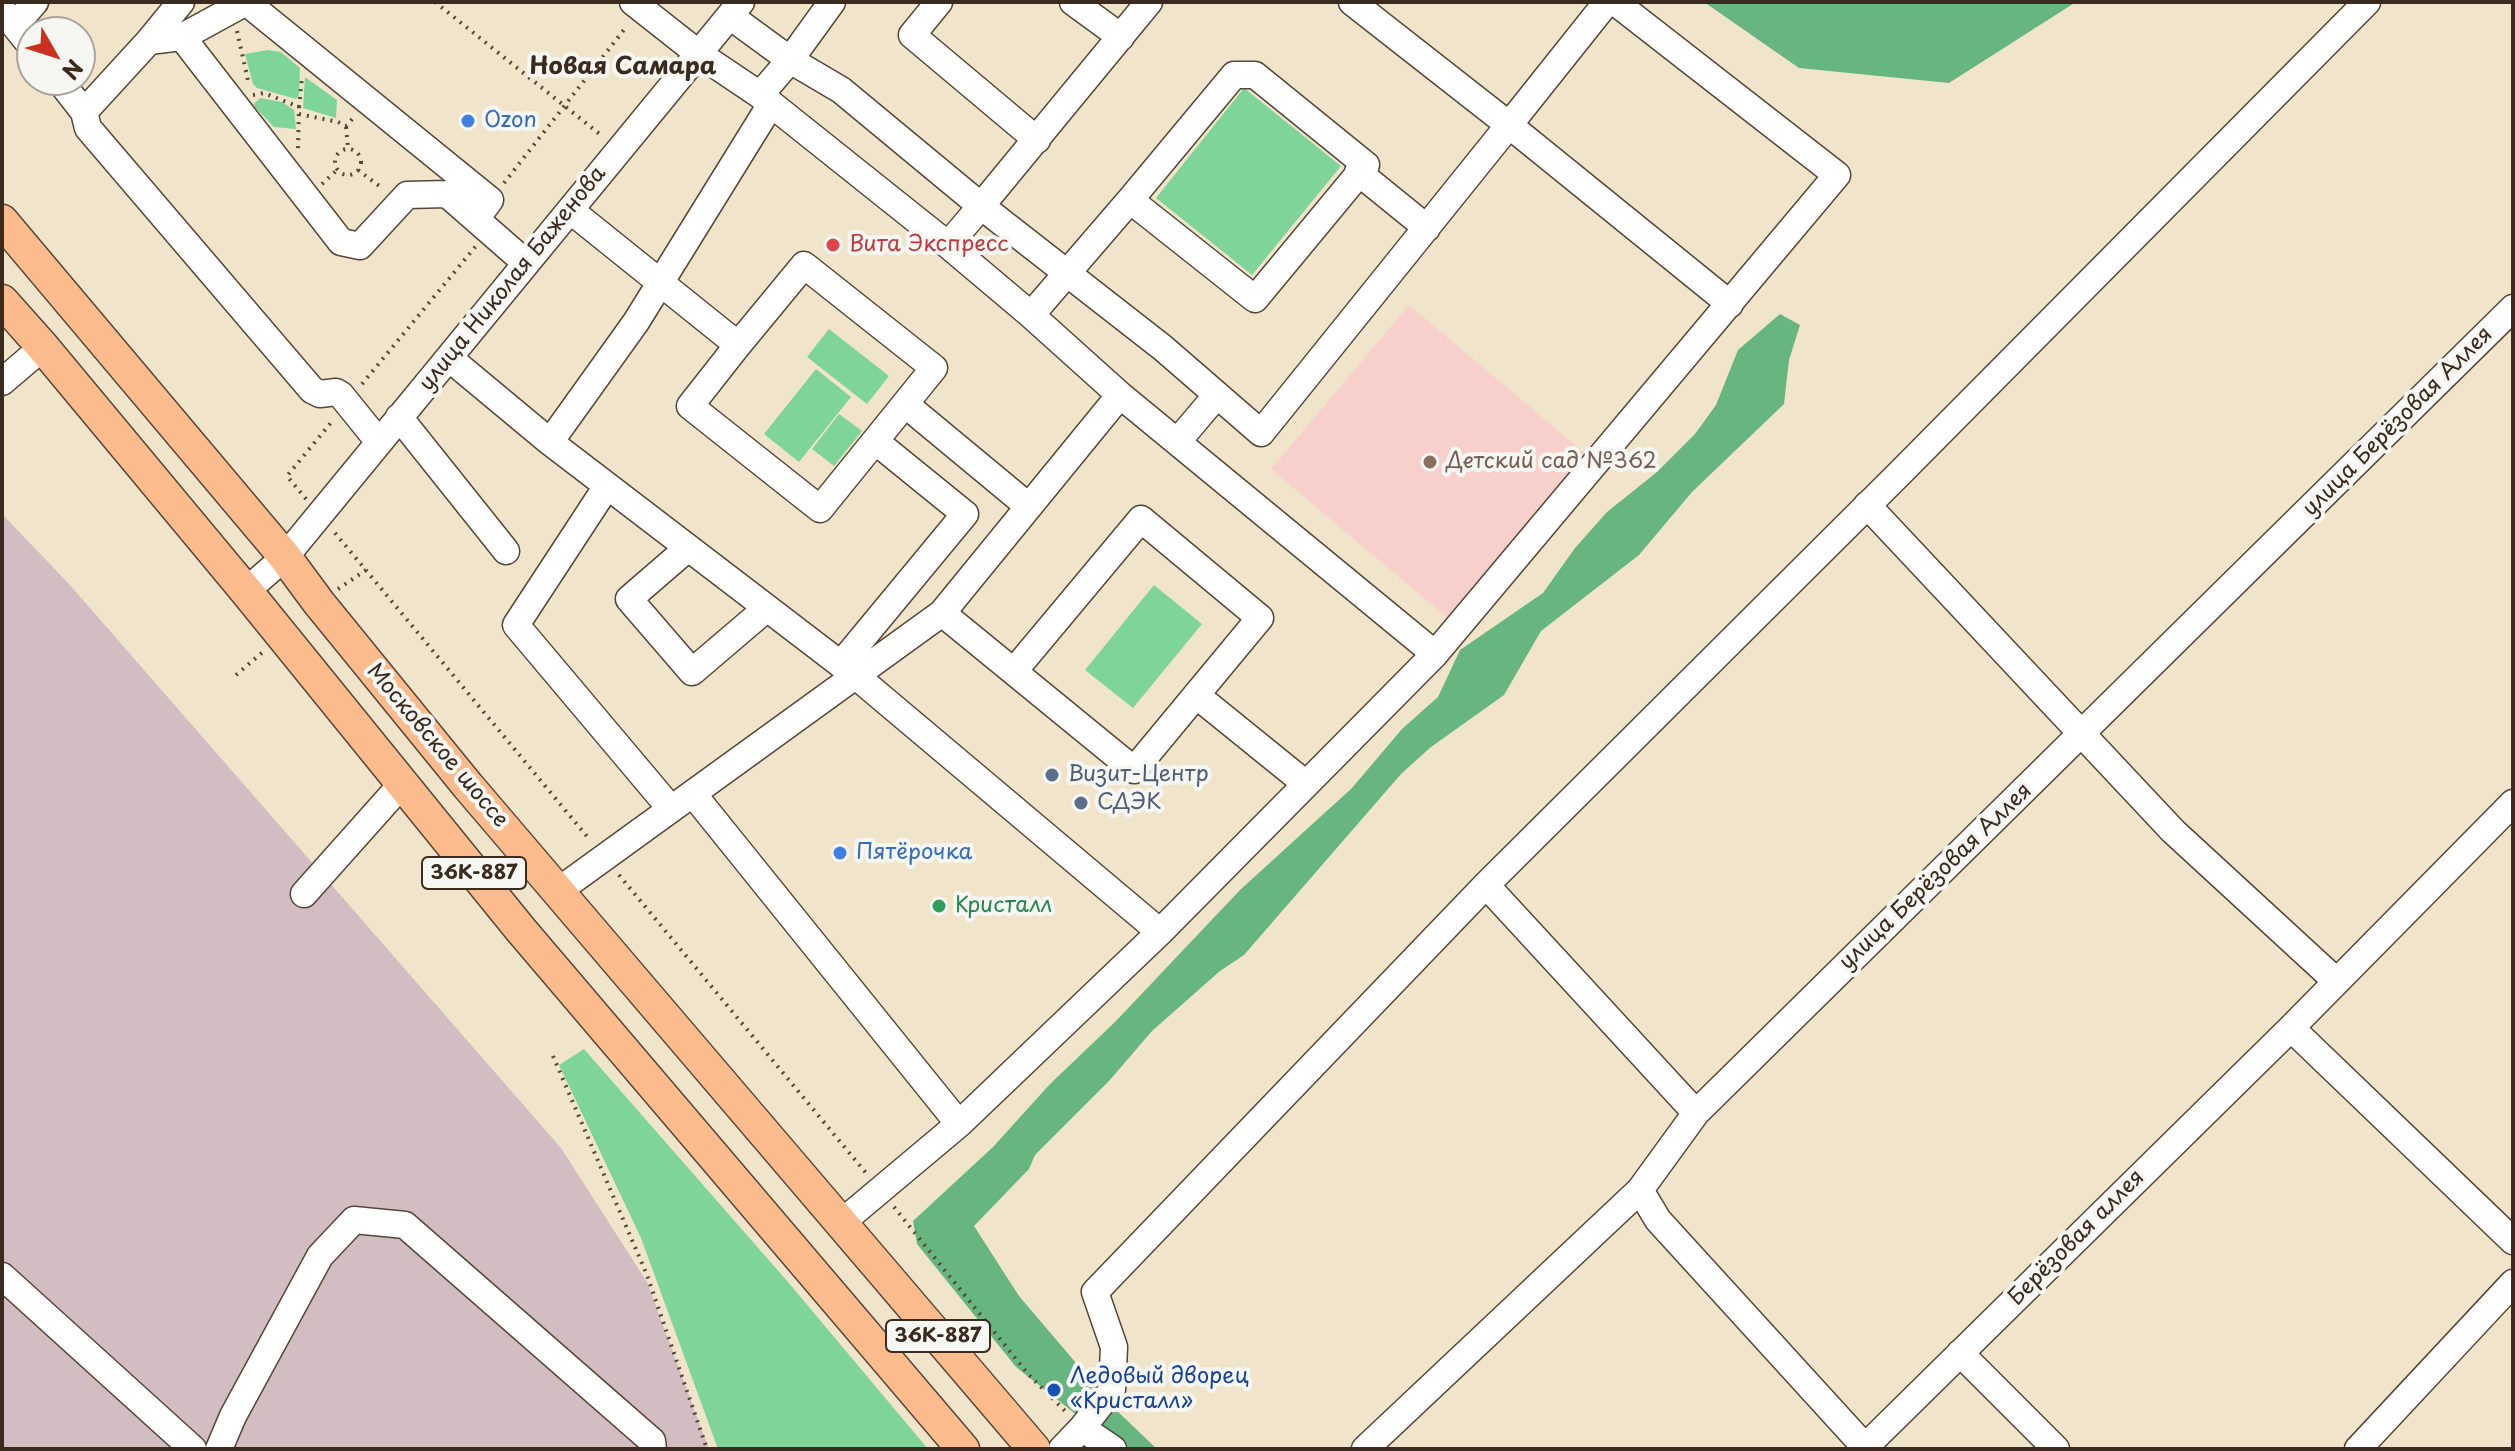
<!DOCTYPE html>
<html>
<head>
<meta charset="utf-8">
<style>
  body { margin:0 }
  #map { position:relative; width:2515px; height:1451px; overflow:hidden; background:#f0e4ca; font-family:"Playpen Sans",sans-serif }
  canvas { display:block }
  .frame { position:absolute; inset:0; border:4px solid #3b2a1e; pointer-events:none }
  .north { position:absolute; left:16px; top:16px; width:80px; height:80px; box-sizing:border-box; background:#f6f6f2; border:2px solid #aba49d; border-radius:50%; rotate:129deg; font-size:22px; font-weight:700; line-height:32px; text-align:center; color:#3b2a1e }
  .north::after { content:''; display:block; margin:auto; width:28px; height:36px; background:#c8321e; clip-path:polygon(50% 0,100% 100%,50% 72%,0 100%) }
</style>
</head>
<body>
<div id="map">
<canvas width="2515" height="1451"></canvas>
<div class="frame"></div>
<div class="north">N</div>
</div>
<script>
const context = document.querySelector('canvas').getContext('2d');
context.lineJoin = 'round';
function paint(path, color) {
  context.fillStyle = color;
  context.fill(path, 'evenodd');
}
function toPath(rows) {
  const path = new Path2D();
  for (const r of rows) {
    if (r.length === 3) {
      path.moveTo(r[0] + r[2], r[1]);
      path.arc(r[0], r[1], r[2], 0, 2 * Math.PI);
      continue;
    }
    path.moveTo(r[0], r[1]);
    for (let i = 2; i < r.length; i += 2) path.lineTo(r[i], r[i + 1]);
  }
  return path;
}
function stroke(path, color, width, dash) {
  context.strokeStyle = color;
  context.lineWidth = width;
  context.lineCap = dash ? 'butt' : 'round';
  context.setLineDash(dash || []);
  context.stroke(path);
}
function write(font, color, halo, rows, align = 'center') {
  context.font = font + ' "Playpen Sans",sans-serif';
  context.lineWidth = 8;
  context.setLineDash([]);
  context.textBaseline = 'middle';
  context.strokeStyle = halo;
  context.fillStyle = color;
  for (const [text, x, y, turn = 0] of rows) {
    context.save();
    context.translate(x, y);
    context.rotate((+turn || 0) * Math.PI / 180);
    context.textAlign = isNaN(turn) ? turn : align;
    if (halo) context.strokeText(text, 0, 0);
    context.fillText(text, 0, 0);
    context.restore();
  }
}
paint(toPath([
  [1409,305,1588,456,1450,620,1271,469]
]), '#f7d0cb');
paint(toPath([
  [2,514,69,584,561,1148,647,1282,709,1449,2,1449]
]), '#d2bec2');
paint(toPath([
  [268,50,281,52,300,68,299,95,296,99,257,88,253,84,245,54],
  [305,77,337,100,336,118,303,108],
  [1244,88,1341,166,1252,275,1156,198],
  [260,98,282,102,294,110,296,129,274,127,253,105],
  [829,329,889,376,867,404,807,357],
  [816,369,851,397,799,462,764,434],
  [839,414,862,431,834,466,812,449],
  [1154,585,1202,624,1133,708,1085,670],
  [584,1049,788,1282,928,1449,718,1449,641,1238,559,1065]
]), '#7fd599');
paint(toPath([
  [1704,2,2076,2,1949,83,1799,68],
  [1780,314,1800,325,1789,360,1784,404,1692,492,1639,555,1541,631,1504,695,1431,747,1401,774,1244,955,1220,971,1152,1031,1109,1081,1035,1155,1029,1169,974,1226,1019,1296,1116,1410,1157,1449,1112,1449,1097,1431,1016,1367,917,1244,913,1221,993,1147,1050,1084,1116,1021,1240,890,1352,788,1402,729,1438,697,1460,650,1543,593,1575,548,1607,512,1657,472,1695,434,1716,405,1738,350]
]), '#67b681');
const minor = toPath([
  [246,2,490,200,476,219],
  [633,2,699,54,760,95,948,245,1031,315,1120,395,1435,654],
  [939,2,912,35,1037,140],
  [1073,2,1121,37],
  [1149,2,981,206,1163,348,1261,433,1509,125,1730,304],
  [1352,2,1509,125,1607,2],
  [2,10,32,47],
  [730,16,790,60,841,90,981,206,948,245],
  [15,25,35,2],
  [182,37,246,2],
  [149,41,181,2],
  [59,80,84,112],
  [760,95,790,60,832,2],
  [771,104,636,322,550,442,856,676,1160,932],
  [1358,172,1427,228],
  [570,210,738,345,690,406,820,509,934,368,804,265,738,345],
  [1031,315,1130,200,1255,299,1366,165,1255,75,1234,75,1130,200],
  [449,358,550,442],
  [2,382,43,347],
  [905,404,1028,506],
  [399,417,506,551],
  [1178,441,1216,396],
  [379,442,341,395,336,392,320,394,312,390,88,128,84,112,149,41,182,37,341,242,360,246,407,195,447,194,526,263],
  [607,486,516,625,671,809],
  [1867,505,2173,831,2335,980],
  [688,548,629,599,692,672,767,608],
  [246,591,285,557,741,2],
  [942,613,1134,770,1260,618,1141,519,1014,671],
  [841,664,965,514,875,441],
  [1196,695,1306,784],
  [693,794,959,1124],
  [1486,885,1696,1113],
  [558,891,942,613,1120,395],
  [304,894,402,784],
  [2291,1028,2513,1241],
  [1640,1190,1658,1220,1865,1447],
  [841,1223,959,1124,1160,932,1435,654,1837,175,1615,2],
  [2,1276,193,1449],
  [1960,1353,2056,1449],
  [1082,1428,1112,1390,1114,1347,1095,1292,1486,885,1899,474,2367,2],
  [219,1449,233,1416,320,1256,354,1220,405,1225,652,1441,653,1449],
  [1062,1449,1082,1428,1113,1449],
  [1365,1449,1640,1190,1696,1113,2513,308],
  [1863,1449,2291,1028,2513,803],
  [2358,1449,2513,1283]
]);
const major = toPath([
  [2,221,285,557,319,603,468,786,1034,1449],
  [2,301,43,347,246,591,521,930,963,1449]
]);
stroke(minor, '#564638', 29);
stroke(major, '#564638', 35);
stroke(toPath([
  [435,2,602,136],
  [237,31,249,85],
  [253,95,264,93,299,107,298,149],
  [299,107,302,77],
  [299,114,338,122,346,126,354,117],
  [346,127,348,148],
  [348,162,13],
  [358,170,382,188],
  [504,183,627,26],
  [322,184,337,170],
  [362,384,476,246],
  [306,499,287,476,334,419],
  [335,533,590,840],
  [338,589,366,570],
  [236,675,264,651],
  [619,875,866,1173],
  [553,1056,647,1275,707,1449],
  [894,1207,1028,1374,1066,1412]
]), '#564638', 4, [2, 6]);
stroke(minor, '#fff', 26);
stroke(major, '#fbbb8d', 32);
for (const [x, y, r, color] of [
  [468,121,8,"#3f7fe0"],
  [833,245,8,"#e0444e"],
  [1430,462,8,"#8d6e63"],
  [1052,775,8,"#5c6f8a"],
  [1081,803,8,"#5c6f8a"],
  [840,853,8,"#3f7fe0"],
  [939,906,8,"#2e9e5b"],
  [1054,1390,8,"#1a4fb4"]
]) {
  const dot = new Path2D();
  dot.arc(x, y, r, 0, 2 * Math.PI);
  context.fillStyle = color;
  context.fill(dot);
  stroke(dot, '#f6f6f2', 3);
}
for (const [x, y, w] of [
  [474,873,104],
  [938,1336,104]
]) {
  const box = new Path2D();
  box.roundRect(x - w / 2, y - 16, w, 32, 6);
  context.fillStyle = '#f6f6f2';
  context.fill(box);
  stroke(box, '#3b2a1e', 2);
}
write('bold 20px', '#3b2a1e', null, [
  ["36К-887",474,873],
  ["36К-887",938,1336]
]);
write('22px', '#366cbe', '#f6f6f2', [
  ["Ozon",484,121],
  ["Пятёрочка",856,853]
], 'left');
write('22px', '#be3a42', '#f6f6f2', [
  ["Вита Экспресс",849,245]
], 'left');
write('22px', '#3b2a1e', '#f6f6f2', [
  ["улица Николая Баженова",513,279,-51],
  ["улица Берёзовая Аллея",2398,422,-45],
  ["Московское шоссе",437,746,50],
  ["улица Берёзовая Аллея",1936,877,-44],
  ["Берёзовая аллея",2077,1238,-45]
]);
write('22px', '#785e54', '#f6f6f2', [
  ["Детский сад №362",1446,462]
], 'left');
write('22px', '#4e5e75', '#f6f6f2', [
  ["Визит-Центр",1068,775],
  ["СДЭК",1097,803]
], 'left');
write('22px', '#27864d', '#f6f6f2', [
  ["Кристалл",955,906]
], 'left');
write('22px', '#164399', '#f6f6f2', [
  ["Ледовый дворец",1070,1377],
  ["«Кристалл»",1070,1402]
], 'left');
write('bold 24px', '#3b2a1e', '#f6f6f2', [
  ["Новая Самара",623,67]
]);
</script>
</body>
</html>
